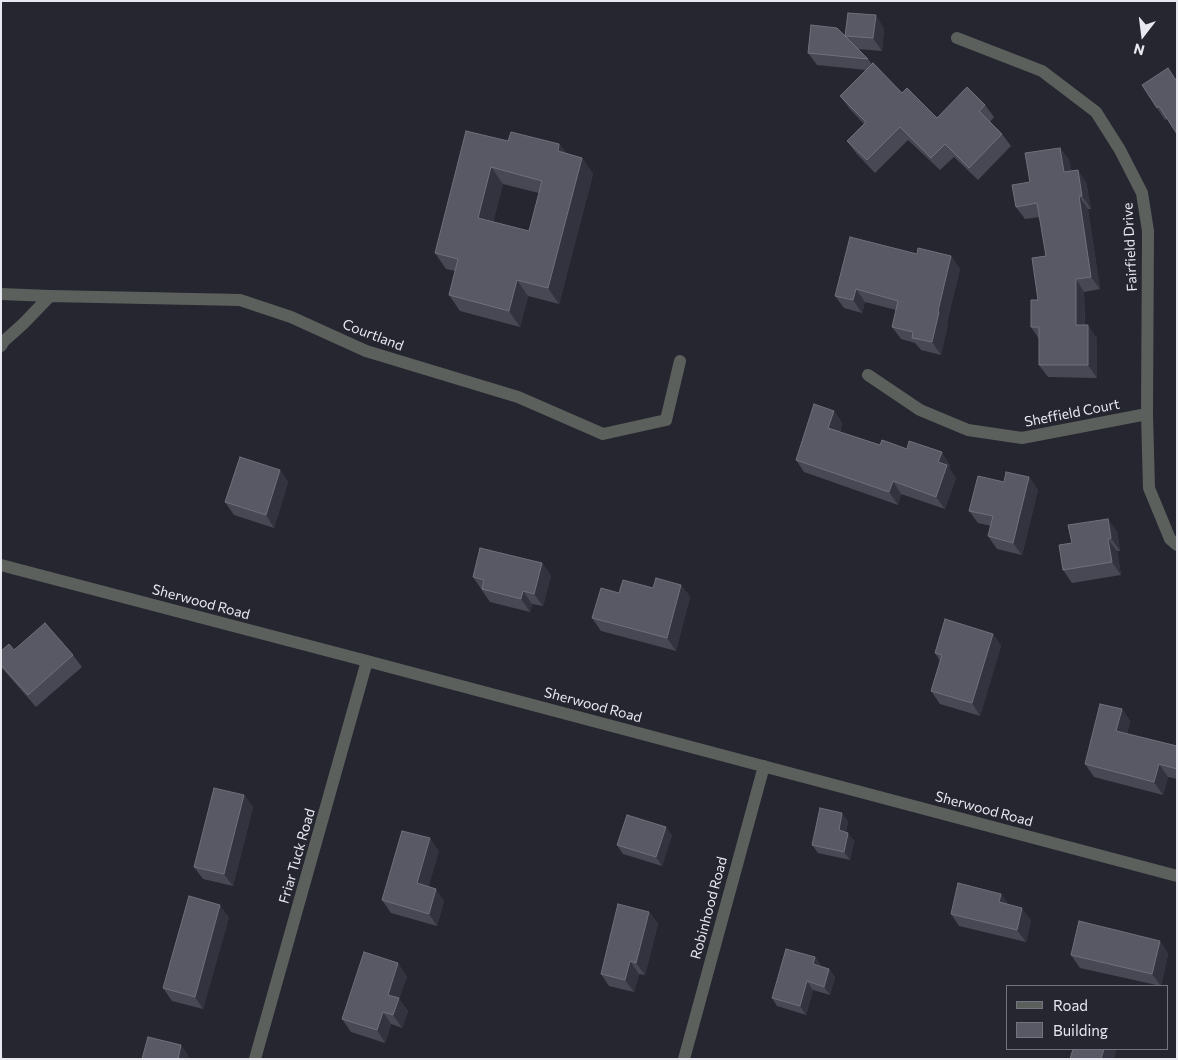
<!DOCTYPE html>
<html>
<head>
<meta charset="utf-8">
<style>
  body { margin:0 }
  #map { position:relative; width:1178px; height:1060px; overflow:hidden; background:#252630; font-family:Commissioner,sans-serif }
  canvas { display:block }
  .frame { position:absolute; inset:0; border:2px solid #e8e9f0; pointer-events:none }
  .legend { position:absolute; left:1006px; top:985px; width:162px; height:65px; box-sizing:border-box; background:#252630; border:1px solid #73747d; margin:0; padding:6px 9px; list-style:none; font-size:15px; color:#e8e9f0 }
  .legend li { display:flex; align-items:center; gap:10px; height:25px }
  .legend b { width:25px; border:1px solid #73747d }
  .north { position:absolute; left:1118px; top:10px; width:50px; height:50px; -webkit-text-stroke:4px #252630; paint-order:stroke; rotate:195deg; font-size:14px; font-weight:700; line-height:20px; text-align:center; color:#e8e9f0 }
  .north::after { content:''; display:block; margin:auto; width:18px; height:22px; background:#e8e9f0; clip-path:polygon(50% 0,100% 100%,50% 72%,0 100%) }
</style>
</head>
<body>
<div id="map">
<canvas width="1178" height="1060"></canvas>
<div class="frame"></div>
<ul class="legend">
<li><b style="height:6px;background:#5b605c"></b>Road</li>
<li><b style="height:14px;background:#585964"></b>Building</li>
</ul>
<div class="north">N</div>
</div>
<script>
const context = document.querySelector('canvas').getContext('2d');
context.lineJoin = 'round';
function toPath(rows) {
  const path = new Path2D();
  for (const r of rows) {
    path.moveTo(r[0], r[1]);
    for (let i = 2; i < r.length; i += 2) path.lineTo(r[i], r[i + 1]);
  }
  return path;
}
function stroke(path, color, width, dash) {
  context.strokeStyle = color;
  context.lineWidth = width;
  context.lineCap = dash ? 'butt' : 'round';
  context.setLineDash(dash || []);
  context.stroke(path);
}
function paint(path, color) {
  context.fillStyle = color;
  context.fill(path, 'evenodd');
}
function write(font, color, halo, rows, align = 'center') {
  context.font = font + ' Commissioner,sans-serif';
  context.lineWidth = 5;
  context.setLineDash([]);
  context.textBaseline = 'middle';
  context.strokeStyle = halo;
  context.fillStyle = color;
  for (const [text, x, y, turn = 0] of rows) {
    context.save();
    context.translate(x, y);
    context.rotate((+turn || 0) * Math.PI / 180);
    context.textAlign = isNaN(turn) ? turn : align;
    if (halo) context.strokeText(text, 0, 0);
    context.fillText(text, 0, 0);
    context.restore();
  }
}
stroke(toPath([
  [957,38,1042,71,1096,112,1120,150,1142,193,1148,231,1147,414,1149,488,1170,539,1177,545],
  [1,294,50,296,240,300,291,317,366,351,518,397,603,434,666,420,680,361],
  [1,346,4,341,23,324,50,296],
  [868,375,920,410,968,430,1022,438,1147,414],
  [1,565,367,661,1177,876],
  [255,1059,367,661],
  [684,1059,764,766]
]), '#5b605c', 12);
paint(toPath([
  [884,28,882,51,858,49,868,59,872,64,902,93,937,118,985,105,994,117,990,122,1002,134,1011,146,978,180,954,157,940,170,908,140,875,173,856,153,847,141,864,124,849,108,840,96,866,70,817,65,808,53,845,36],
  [1168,68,1167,119,1165,120,1142,85],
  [508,141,559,144,566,153,582,158,593,174,559,304,528,296,520,327,460,311,449,295,455,271,446,269,435,253],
  [503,184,539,193,529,231,493,222],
  [1060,148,1069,160,1071,171,1086,182,1091,209,1088,209,1100,289,1084,292,1085,325,1097,338,1097,378,1048,377,1039,365,1039,339,1031,327,1038,300,1046,256,1040,217,1025,219,1016,207,1030,182],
  [917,254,951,256,960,269,947,322,948,324,941,355,921,350,915,343,901,339,892,327,896,310,865,302,862,313,844,308,835,296],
  [834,411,842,423,840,432,880,445,950,465,949,468,956,478,945,509,901,494,898,505,804,472,796,460],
  [280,470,288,482,274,528,234,515,225,502],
  [1029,477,1038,490,1022,555,997,549,988,536,991,526,978,523,969,511,1004,482],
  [1117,531,1120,551,1117,551,1121,575,1072,583,1063,570,1072,543],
  [542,563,551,576,543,606,532,604,530,612,490,602,473,577],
  [681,585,690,597,676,651,601,631,592,618,653,588],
  [993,634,1001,646,980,716,940,704,931,691,940,661,935,653],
  [14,650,73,655,82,667,36,707,1,667,1,651],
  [1122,709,1130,721,1127,734,1177,746,1177,779,1168,777,1163,795,1094,777,1085,764],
  [244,795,253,807,233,886,203,879,194,867],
  [848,821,846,832,854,841,850,860,818,853,812,845],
  [672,835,662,866,623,854,617,845],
  [439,851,428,887,444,901,437,926,391,913,382,900],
  [1009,904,1031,920,1026,942,959,926,951,914],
  [649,912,658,924,645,975,639,974,634,992,609,986,601,974],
  [229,917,203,1009,172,1001,163,988],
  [1160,941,1168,954,1161,986,1080,968,1071,955],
  [815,957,821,966,829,969,835,977,830,995,813,990,806,1015,777,1006,772,998],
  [407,976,399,999,408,1011,402,1028,391,1024,385,1043,351,1032,342,1019]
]), '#474853');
paint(toPath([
  [876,15,884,28,882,51,873,38],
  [559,144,571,161,558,151],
  [1060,148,1069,160,1073,184,1064,172],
  [582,158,593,174,559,304,548,288],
  [491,167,503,184,490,234,478,218],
  [1078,170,1086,182,1091,209,1082,196],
  [1079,196,1088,209,1100,289,1091,277],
  [951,256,960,269,947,322,948,324,941,355,932,342,938,311],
  [1076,279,1084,292,1085,338,1076,325],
  [517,280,528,296,520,327,509,311],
  [856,289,865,302,862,313,853,300],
  [1088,325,1097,338,1097,378,1088,365],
  [834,411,842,423,837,440,828,428],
  [942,452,950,465,949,468,956,478,945,509,936,497,938,462],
  [280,470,288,482,274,528,266,515],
  [1029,477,1038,490,1022,555,1013,543],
  [893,481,901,494,898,505,889,492],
  [1108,519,1117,531,1120,551,1111,538],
  [1108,539,1117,551,1121,575,1112,562],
  [542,563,551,576,543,606,534,594],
  [681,585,690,597,676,651,667,638],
  [523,591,532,604,530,612,521,599],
  [993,634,1001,646,980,716,972,703],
  [1122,709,1130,721,1125,743,1116,731],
  [1159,764,1168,777,1163,795,1154,782],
  [244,795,253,807,233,886,224,874],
  [842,813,848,821,845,839,839,830],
  [666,827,672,835,662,866,656,857],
  [848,833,854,841,850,860,844,852],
  [430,838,439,851,426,896,417,883],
  [436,889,444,901,437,926,429,914],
  [1001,894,1010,906,999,902],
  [220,905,229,917,203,1009,195,997],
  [1022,908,1031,920,1026,942,1017,930],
  [649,912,658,924,645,975,636,963],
  [1160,941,1168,954,1161,986,1152,974],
  [815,957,821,966,819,973,813,964],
  [630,961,639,974,634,992,625,980],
  [398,963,407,976,399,999,408,1011,402,1028,393,1015,388,995],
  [829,969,835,977,830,995,824,987],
  [807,981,813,990,806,1015,800,1006],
  [383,1012,391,1024,385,1043,377,1030],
  [181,1045,189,1056,188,1059,178,1059],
  [1104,1049,1117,1049,1114,1059,1101,1059],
  [1,1053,5,1059,1,1059]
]), '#32333e');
const building = toPath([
  [848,13,876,15,873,38,845,36,848,13],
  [811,25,837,28,868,59,808,53,811,25],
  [873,63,902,93,907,88,937,118,967,87,985,105,979,111,1002,134,969,168,945,144,931,158,900,127,867,160,847,141,866,122,840,96,873,63],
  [1168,68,1177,82,1177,134,1159,106,1157,108,1142,85,1168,68],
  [466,131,508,141,511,132,559,144,558,151,582,158,548,288,517,280,509,311,449,295,458,259,435,253,466,131],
  [491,167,542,181,529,231,478,218,491,167],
  [1060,148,1064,172,1078,170,1082,196,1079,196,1091,277,1076,279,1076,325,1088,325,1088,365,1039,365,1039,327,1031,327,1031,300,1038,300,1032,258,1046,256,1037,203,1016,207,1012,185,1030,182,1025,153,1060,148],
  [850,237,917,254,918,248,951,256,938,311,939,312,932,342,912,338,913,332,892,327,898,301,856,289,853,300,835,296,850,237],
  [814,404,834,411,828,428,880,445,882,440,907,449,909,441,942,452,938,462,947,465,936,497,893,481,889,492,796,460,814,404],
  [240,457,280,470,266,515,225,502,240,457],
  [1006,472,1029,477,1013,543,988,536,993,516,969,511,978,476,1004,482,1006,472],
  [1108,519,1111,538,1108,539,1112,562,1063,570,1059,545,1072,543,1068,525,1108,519],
  [480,548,542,563,534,594,523,591,521,599,482,589,484,580,473,577,480,548],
  [656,578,681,585,667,638,592,618,601,588,619,593,623,580,653,588,656,578],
  [945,619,993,634,972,703,931,691,942,655,935,653,945,619],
  [45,623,73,655,28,695,1,665,1,651,9,644,14,650,45,623],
  [1100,704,1122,709,1116,731,1177,746,1177,769,1159,764,1154,782,1085,764,1100,704],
  [214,788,244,795,224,874,194,867,214,788],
  [820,808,842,813,839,830,848,833,844,852,812,845,820,808],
  [627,815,666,827,656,857,617,845,627,815],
  [402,831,430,838,417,883,436,889,429,914,382,900,402,831],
  [958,883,1001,894,999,902,1022,908,1017,930,951,914,958,883],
  [189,896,220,905,195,997,163,988,189,896],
  [618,904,649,912,636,963,630,961,625,980,601,974,618,904],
  [1079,921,1160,941,1152,974,1071,955,1079,921],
  [786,949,815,957,813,964,829,969,824,987,807,981,800,1006,772,998,786,949],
  [364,952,398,963,388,995,399,998,393,1015,383,1012,377,1030,342,1019,364,952],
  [148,1037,181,1045,178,1059,142,1059,148,1037],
  [1073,1049,1104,1049,1101,1059,1070,1059,1073,1049]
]);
paint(building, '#585964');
stroke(building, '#6f707a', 1);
write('14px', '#e8e9f0', '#252630', [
  ["Fairfield Drive",1130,247,-93],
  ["Courtland",373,335,21],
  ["Sheffield Court",1072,413,-11],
  ["Sherwood Road",201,602,15],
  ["Sherwood Road",593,705,15],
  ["Sherwood Road",984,809,15],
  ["Friar Tuck Road",297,856,-74],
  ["Robinhood Road",709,908,-75]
]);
</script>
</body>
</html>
